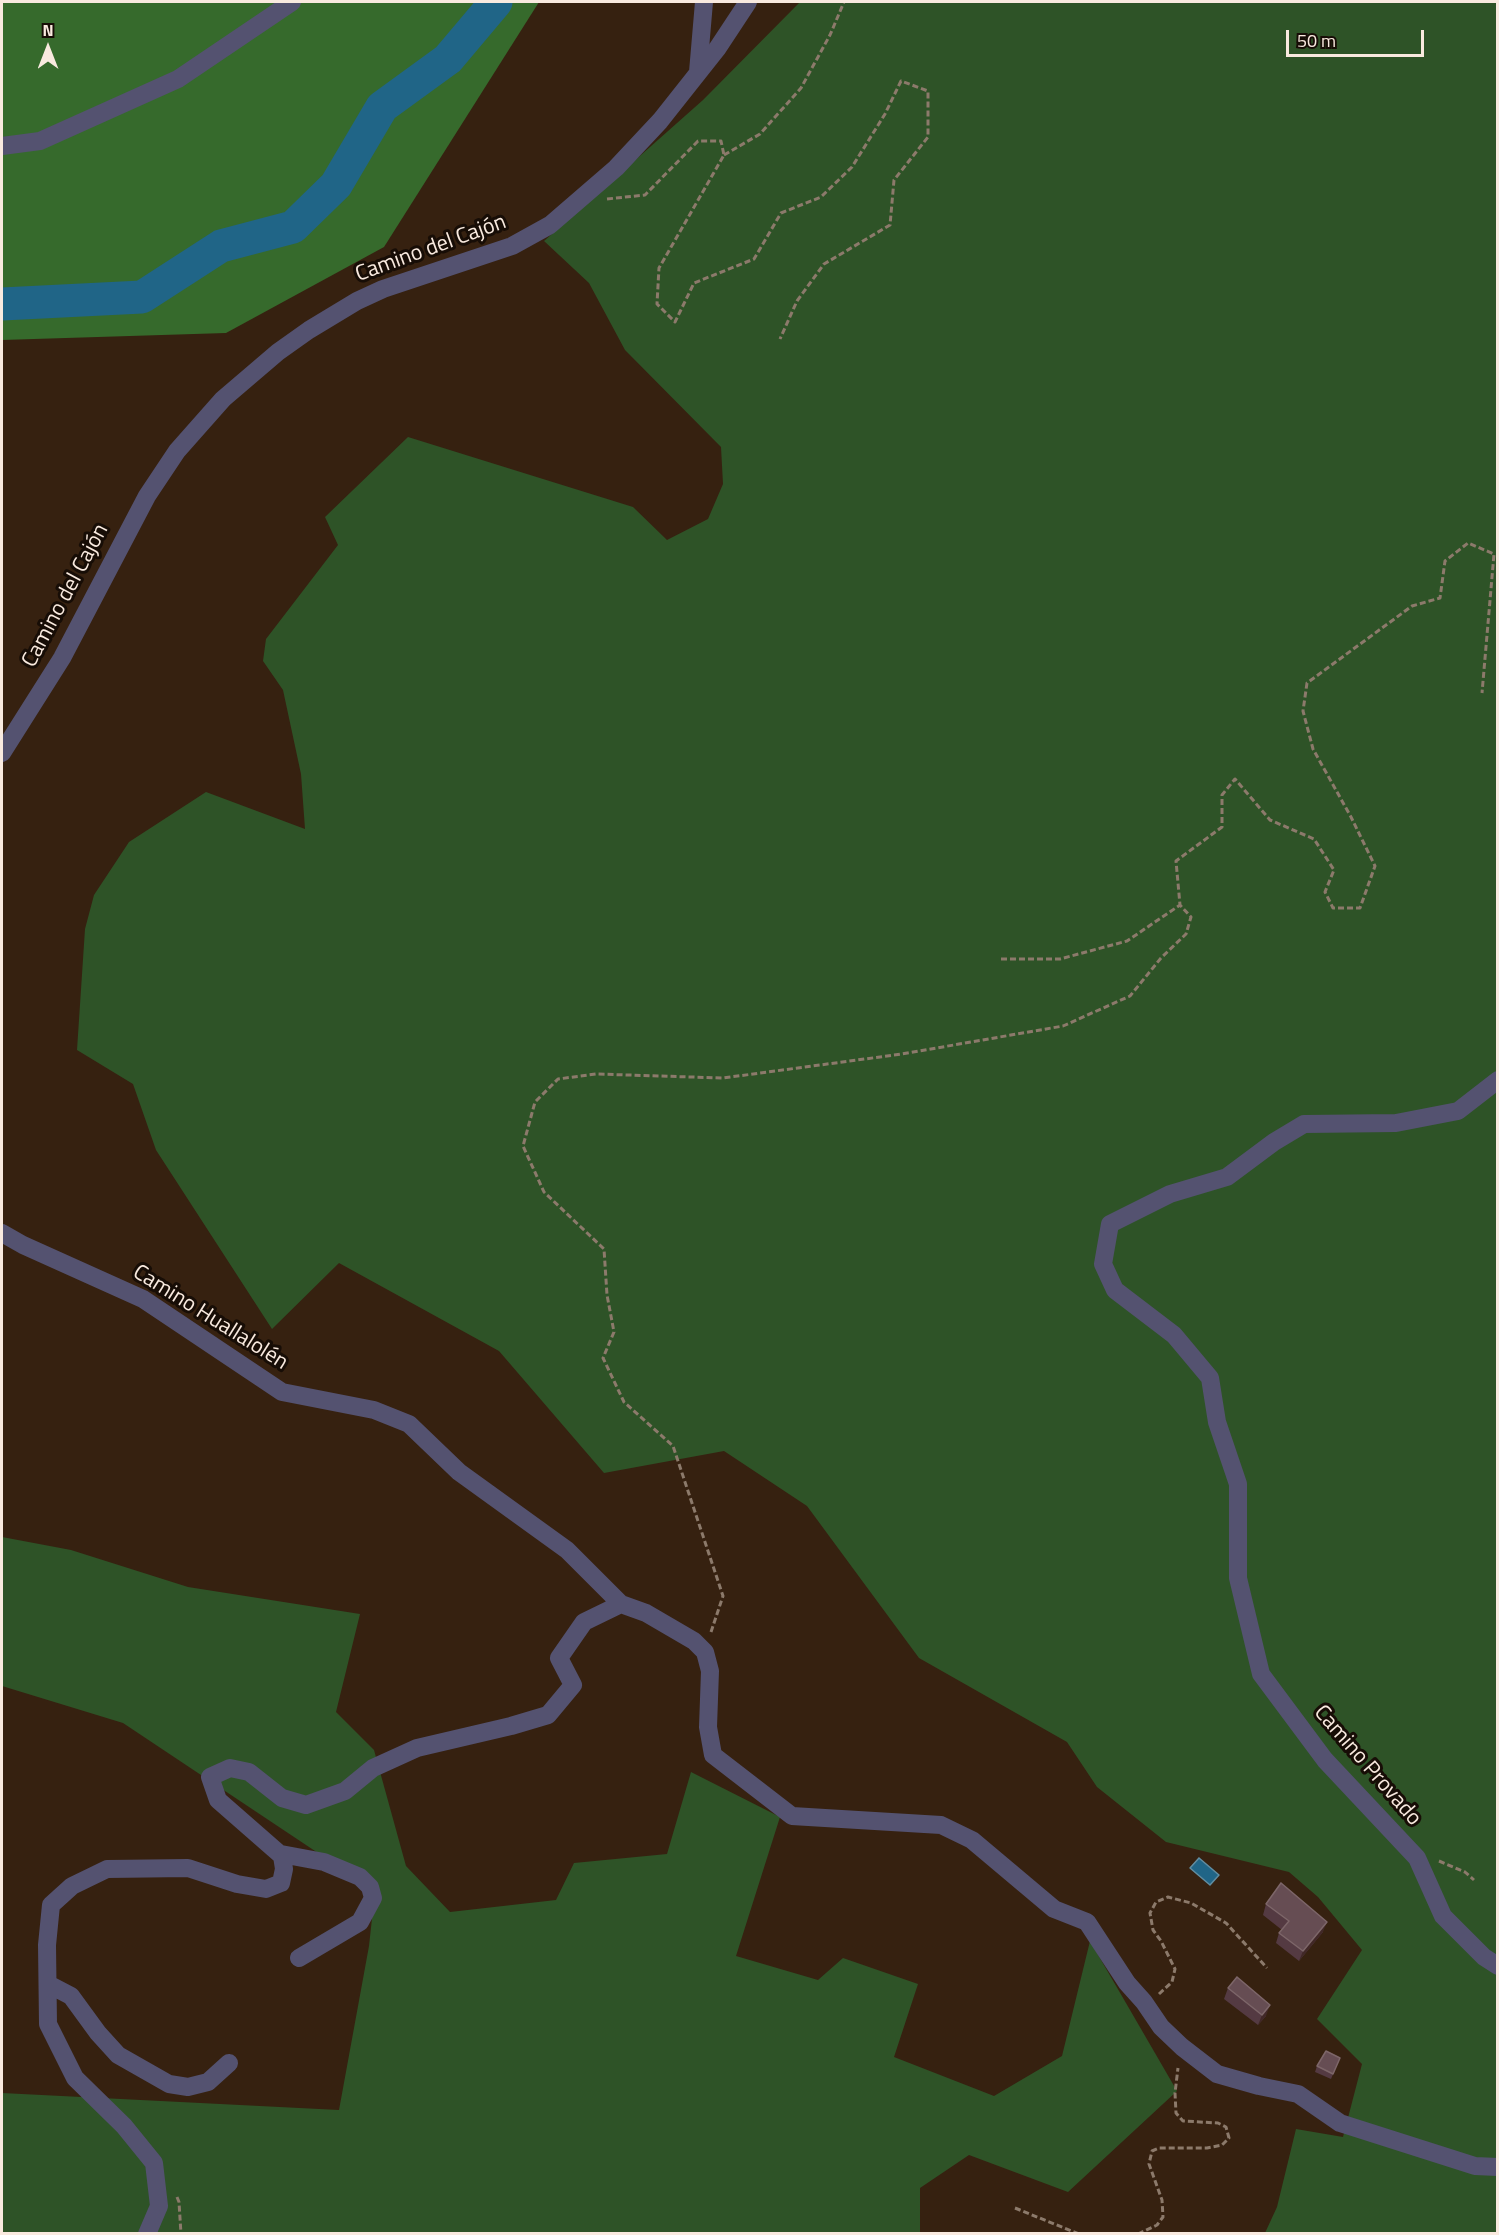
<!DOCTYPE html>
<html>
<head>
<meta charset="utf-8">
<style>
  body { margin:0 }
  #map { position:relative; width:1499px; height:2235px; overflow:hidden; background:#362110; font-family:"Titillium Web",sans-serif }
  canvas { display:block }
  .frame { position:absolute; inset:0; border:3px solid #f9eadf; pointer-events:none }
  .north { position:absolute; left:18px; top:18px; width:60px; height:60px; -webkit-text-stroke:4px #170d06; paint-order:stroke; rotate:0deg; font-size:16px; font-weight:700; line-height:24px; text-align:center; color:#f9eadf }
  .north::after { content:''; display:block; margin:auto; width:21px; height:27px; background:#f9eadf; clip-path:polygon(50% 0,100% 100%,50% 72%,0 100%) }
  .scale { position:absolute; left:1286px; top:30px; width:138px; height:27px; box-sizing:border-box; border:3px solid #f9eadf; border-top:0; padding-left:8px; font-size:18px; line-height:21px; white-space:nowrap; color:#f9eadf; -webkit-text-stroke:4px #170d06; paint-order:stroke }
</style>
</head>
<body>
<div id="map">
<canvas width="1499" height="2235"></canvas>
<div class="frame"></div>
<div class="north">N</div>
<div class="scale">50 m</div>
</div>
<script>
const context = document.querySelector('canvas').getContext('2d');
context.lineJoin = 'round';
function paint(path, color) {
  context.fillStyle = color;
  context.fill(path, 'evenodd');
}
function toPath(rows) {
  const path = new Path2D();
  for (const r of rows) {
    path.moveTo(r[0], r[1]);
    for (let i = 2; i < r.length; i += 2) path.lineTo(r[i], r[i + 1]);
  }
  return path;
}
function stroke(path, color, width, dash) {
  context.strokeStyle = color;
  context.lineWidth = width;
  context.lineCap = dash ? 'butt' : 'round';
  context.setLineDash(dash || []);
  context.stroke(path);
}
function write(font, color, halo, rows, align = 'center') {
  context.font = font + ' "Titillium Web",sans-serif';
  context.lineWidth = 6;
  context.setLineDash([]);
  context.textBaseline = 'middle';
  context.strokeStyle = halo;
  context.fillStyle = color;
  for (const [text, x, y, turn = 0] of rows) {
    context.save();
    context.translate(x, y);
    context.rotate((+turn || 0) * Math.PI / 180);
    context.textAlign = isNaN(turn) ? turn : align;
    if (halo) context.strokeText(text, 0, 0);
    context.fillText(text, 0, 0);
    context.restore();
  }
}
paint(toPath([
  [800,2,1497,2,1497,2233,1265,2233,1277,2207,1296,2129,1343,2137,1362,2064,1317,2019,1362,1950,1318,1897,1289,1872,1166,1842,1097,1787,1067,1742,919,1658,807,1506,724,1451,604,1473,499,1351,339,1263,272,1329,156,1150,133,1084,77,1050,85,929,94,895,129,842,206,792,305,829,301,774,283,690,263,661,266,639,338,545,325,517,408,437,633,507,667,540,708,519,723,484,721,447,625,350,589,283,544,241,703,100],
  [2,1537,71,1550,188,1587,360,1614,336,1712,374,1750,406,1866,450,1912,556,1900,574,1863,667,1854,691,1772,780,1817,736,1956,818,1980,843,1958,918,1984,894,2057,994,2096,1062,2056,1090,1941,1177,2091,1068,2192,969,2155,920,2188,920,2233,2,2233,2,2093,339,2110,369,1946,375,1891,123,1723,2,1686]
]), '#2e5327');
paint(toPath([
  [2,2,539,2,384,247,226,333,2,340]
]), '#366a2c');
const water = toPath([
  [1199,1858,1219,1875,1210,1885,1190,1868,1199,1858]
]);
paint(water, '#206587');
stroke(water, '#618da1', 1.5);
stroke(toPath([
  [2,304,142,297,221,246,293,227,336,185,382,107,448,59,496,2]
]), '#206587', 33);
stroke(toPath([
  [724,155,760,134,801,88,830,35,844,2],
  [607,199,645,195,698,141,721,141,724,155,659,268,657,304,675,322,694,283,754,259,781,213,821,197,852,167,885,114,901,81,928,91,928,137,894,180,890,225,824,264,797,301,780,339],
  [1001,959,1060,959,1127,941,1180,905],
  [711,1632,723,1596,673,1446,624,1402,603,1358,614,1332,607,1295,604,1249,544,1192,523,1146,535,1102,558,1079,596,1074,723,1078,902,1054,1063,1026,1130,996,1161,958,1186,934,1191,917,1180,905,1176,861,1222,827,1222,795,1235,779,1270,820,1314,839,1334,870,1325,892,1333,908,1360,908,1375,866,1351,817,1313,749,1303,711,1307,683,1412,606,1440,598,1445,561,1468,543,1494,554,1482,693],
  [1439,1861,1465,1872,1474,1880],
  [1159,1994,1172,1982,1175,1969,1161,1941,1153,1930,1150,1913,1156,1902,1168,1897,1191,1903,1226,1923,1267,1968],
  [177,2197,179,2202,181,2234],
  [1015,2208,1079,2234],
  [1138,2234,1157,2225,1163,2217,1162,2200,1149,2164,1152,2151,1159,2148,1207,2148,1222,2145,1229,2138,1226,2127,1218,2123,1183,2121,1176,2113,1175,2093,1178,2068]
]), '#8c7a6b', 3, [6, 3]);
stroke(toPath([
  [698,72,704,2],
  [2,146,40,141,178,79,292,2],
  [2,753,62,658,147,496,177,451,223,399,278,352,309,330,357,301,383,289,512,246,550,225,616,168,660,121,717,49,748,2],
  [1498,1080,1458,1111,1396,1123,1304,1124,1274,1142,1227,1177,1170,1194,1110,1224,1103,1264,1115,1290,1174,1335,1210,1378,1217,1422,1238,1484,1238,1578,1261,1674,1325,1760,1417,1858,1443,1916,1484,1957,1498,1966],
  [2,1233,23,1245,143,1299,282,1392,374,1410,409,1424,459,1472,567,1550,621,1604,646,1613,694,1641,705,1652,710,1671,708,1727,713,1755,792,1816,941,1825,972,1840,1054,1909,1087,1922,1127,1983,1144,2002,1161,2027,1182,2047,1217,2074,1259,2086,1298,2094,1340,2123,1475,2166,1498,2167],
  [281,1854,324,1862,360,1877,370,1887,373,1898,360,1922,299,1958],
  [48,1984,71,1996,98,2033,118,2055,169,2084,188,2087,208,2082,229,2063],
  [147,2234,159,2206,154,2163,124,2126,75,2078,48,2024,47,1945,51,1905,72,1886,107,1869,188,1868,237,1884,266,1889,281,1883,284,1869,282,1856,218,1800,210,1777,230,1768,249,1772,282,1798,306,1805,345,1791,373,1768,417,1748,511,1726,548,1715,573,1685,559,1658,584,1622,621,1604]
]), '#545270', 18);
paint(toPath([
  [1266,1904,1323,1932,1299,1961,1276,1943,1279,1933,1282,1930,1263,1915],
  [1228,1988,1266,2016,1258,2025,1224,1999],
  [1340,2058,1331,2079,1315,2072,1317,2066]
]), '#543a42');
paint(toPath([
  [1327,1922,1323,1932,1299,1961,1303,1951],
  [1270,2005,1266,2016,1258,2025,1262,2015]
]), '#412827');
const building = toPath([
  [1281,1883,1327,1922,1303,1951,1279,1933,1289,1921,1266,1904,1281,1883],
  [1237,1977,1270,2005,1262,2015,1228,1988,1237,1977],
  [1326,2051,1340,2058,1333,2074,1317,2066,1326,2051]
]);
paint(building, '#664d53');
stroke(building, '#7d6669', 1.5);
write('22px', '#f9eadf', '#170d06', [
  ["Camino del Cajón",431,249,-20],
  ["Camino del Cajón",66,596,-62],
  ["Camino Huallalolén",210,1318,32],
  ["Camino Provado",1367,1766,49]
]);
</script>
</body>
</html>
